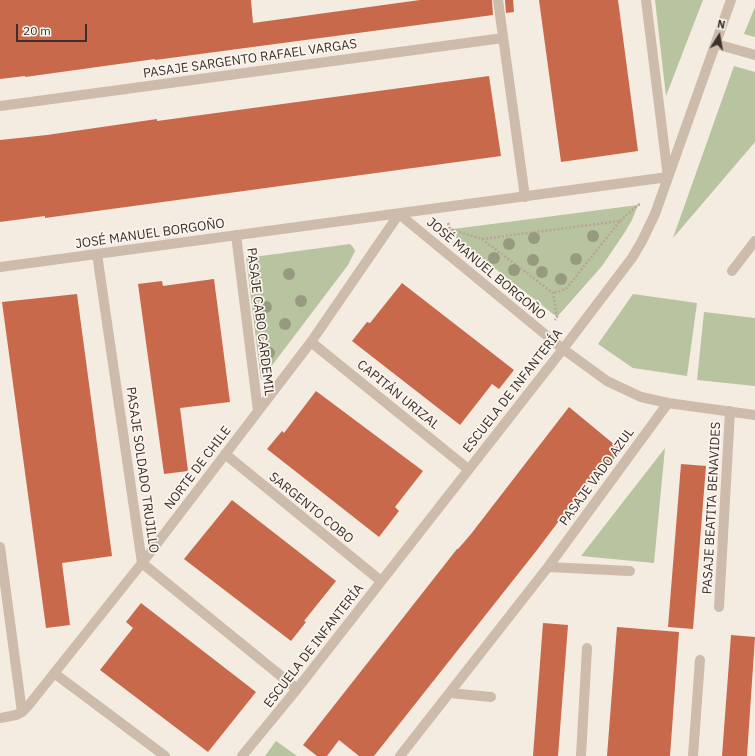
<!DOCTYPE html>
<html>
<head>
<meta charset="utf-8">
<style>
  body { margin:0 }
  #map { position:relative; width:755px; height:756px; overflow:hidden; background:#f4ebe1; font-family:"IBM Plex Sans",sans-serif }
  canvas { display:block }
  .north { position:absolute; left:699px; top:16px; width:40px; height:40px; -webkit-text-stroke:3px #fbf5ee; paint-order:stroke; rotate:11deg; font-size:11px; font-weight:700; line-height:16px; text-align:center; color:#3b302b }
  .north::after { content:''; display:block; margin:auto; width:14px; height:18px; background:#3b302b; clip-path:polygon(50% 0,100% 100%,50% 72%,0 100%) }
  .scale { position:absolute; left:16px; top:24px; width:71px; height:18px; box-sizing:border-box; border:2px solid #3b302b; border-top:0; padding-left:5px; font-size:12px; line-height:14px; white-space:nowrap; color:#3b302b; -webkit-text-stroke:3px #fbf5ee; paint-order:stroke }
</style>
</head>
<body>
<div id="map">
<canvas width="755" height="756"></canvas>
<div class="north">N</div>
<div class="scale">20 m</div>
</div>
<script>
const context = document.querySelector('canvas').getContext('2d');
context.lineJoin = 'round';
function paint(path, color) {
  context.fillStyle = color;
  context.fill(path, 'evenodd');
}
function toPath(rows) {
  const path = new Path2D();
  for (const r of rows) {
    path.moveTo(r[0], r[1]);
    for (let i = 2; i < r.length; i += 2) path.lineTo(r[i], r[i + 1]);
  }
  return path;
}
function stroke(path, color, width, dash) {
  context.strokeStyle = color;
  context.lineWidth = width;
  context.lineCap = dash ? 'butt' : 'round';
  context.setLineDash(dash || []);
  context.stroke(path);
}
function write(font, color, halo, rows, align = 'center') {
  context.font = font + ' "IBM Plex Sans",sans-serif';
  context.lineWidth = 3.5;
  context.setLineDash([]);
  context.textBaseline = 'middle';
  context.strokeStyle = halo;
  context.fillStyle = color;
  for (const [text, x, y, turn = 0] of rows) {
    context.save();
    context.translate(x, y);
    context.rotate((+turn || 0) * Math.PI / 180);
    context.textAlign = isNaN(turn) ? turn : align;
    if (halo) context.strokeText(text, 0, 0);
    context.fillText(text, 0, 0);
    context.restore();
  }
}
paint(toPath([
  [655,0,703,0,666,96],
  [755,7,755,37,744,34],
  [734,66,755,72,755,142,673,238],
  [638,205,632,220,625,232,602,266,557,317,446,230],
  [350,244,353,247,355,251,348,265,261,380,246,258],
  [633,294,697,303,687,376,633,368,598,344],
  [704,312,755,318,755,386,697,380],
  [665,448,654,563,581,556],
  [276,741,297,756,265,756]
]), '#b8c4a0');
paint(toPath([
  [0,0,251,0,253,23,420,0,492,0,493,15,155,60,155,59,25,77,25,76,0,79],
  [505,0,513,0,514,12,506,13],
  [539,0,618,0,638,151,561,162],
  [489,76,501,156,45,218,45,216,0,222,0,140,47,135,157,119,157,121],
  [214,279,230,402,180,408,188,471,164,474,138,284,162,281,163,286],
  [402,283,514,370,499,389,492,384,460,425,352,341,367,322,370,323],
  [77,294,112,556,62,563,70,625,46,628,2,302],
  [316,391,423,471,395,507,399,511,379,537,267,449,282,431,284,433],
  [569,407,621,450,606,469,601,465,537,550,374,756,359,756,339,740,327,756,317,756,303,745,457,549,458,549,471,534],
  [681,464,706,466,693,629,668,627],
  [232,500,336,581,304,621,306,622,291,641,184,559],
  [141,603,256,692,208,752,100,670,133,628,126,622],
  [543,623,568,625,558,756,533,756],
  [617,627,679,632,670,756,607,756],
  [731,635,755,637,747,756,722,756]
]), '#c8694b');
stroke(toPath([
  [620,221,638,205,641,204],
  [448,223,450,229,482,239,553,293,557,317,555,320],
  [482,239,620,221,566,289,553,293]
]), '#b9a596', 2.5, [2, 2]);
stroke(toPath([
  [498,0,525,197],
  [716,44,755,55],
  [0,106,503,38],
  [399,214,563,349,607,381,641,397,668,403,755,415],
  [236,235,258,411],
  [97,254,142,563,297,689],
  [0,267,668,177,646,0],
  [732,271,755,241],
  [311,342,468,469],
  [225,454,381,581],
  [0,547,22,712],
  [548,567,630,571],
  [719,607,730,411],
  [54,673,165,756],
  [450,693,491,697],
  [0,718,16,715,22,712,28,706,142,563,311,342,399,214],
  [242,756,297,689,563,349,632,258,642,241,655,214,731,0],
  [400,756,548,567,668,403],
  [581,756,587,648],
  [693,756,700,660]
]), '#cdbbac', 10);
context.fillStyle = '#969b7f';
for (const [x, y] of [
  [593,236],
  [534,238],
  [509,244],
  [494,258],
  [576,259],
  [533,260],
  [514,270],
  [542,272],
  [289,274],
  [561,279],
  [301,301],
  [266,307],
  [285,324],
  [269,353]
]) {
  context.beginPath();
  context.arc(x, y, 6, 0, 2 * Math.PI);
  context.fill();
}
write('13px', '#3b302b', '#fbf5ee', [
  ["PASAJE SARGENTO RAFAEL VARGAS",250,59,-8],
  ["JOSÉ MANUEL BORGOÑO",150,234,-8],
  ["JOSÉ MANUEL BORGOÑO",486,269,40],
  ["PASAJE CABO CARDEMIL",260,322,83],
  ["ESCUELA DE INFANTERÍA",513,391,-52],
  ["CAPITÁN URIZAL",398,395,39],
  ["NORTE DE CHILE",198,468,-53],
  ["PASAJE SOLDADO TRUJILLO",142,470,82],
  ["PASAJE VADO AZUL",597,477,-54],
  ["SARGENTO COBO",311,508,39],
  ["PASAJE BEATITA BENAVIDES",712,508,-87],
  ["ESCUELA DE INFANTERÍA",314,646,-52]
]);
</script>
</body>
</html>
